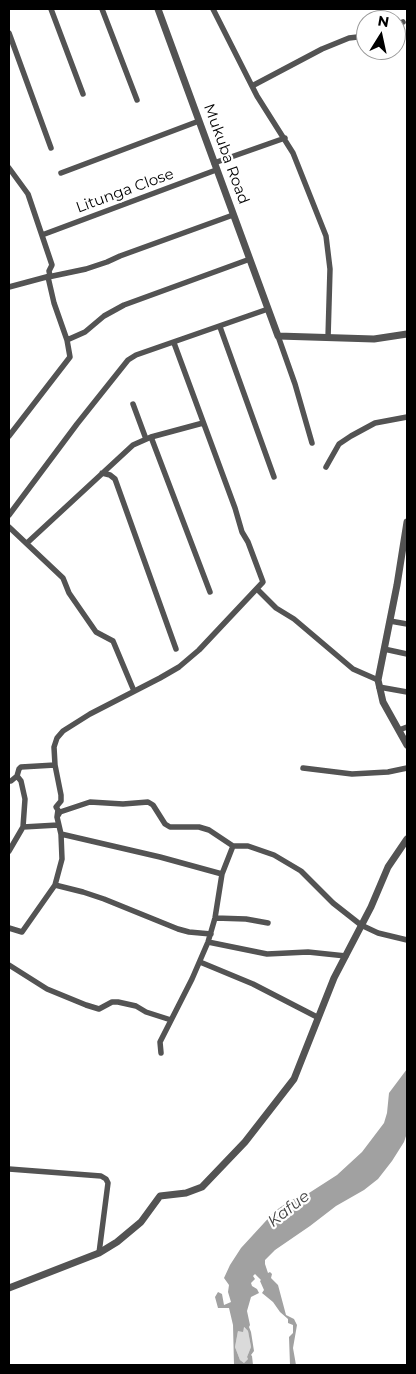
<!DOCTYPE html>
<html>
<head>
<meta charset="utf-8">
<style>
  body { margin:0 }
  #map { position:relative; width:416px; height:1374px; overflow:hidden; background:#fff; font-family:Montserrat,sans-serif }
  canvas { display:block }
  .frame { position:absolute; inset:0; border:10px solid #000; pointer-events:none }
  .north { position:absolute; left:356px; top:10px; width:50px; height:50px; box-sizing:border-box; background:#fff; border:1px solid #999; border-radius:50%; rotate:10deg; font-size:14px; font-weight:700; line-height:20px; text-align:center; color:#000 }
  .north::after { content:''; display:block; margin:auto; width:18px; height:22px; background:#000; clip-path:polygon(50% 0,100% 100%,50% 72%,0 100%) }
</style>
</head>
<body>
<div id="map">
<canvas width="416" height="1374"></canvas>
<div class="frame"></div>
<div class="north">N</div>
</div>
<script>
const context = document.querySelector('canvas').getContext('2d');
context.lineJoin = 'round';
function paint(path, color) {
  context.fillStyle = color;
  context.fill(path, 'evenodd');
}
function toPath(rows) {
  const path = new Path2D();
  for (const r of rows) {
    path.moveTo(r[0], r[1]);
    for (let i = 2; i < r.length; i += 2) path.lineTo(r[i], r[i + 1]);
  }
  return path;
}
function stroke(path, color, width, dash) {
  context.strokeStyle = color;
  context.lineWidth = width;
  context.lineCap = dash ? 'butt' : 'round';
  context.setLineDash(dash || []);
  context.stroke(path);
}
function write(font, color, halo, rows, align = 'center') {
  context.font = font + ' Montserrat,sans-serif';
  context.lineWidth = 4.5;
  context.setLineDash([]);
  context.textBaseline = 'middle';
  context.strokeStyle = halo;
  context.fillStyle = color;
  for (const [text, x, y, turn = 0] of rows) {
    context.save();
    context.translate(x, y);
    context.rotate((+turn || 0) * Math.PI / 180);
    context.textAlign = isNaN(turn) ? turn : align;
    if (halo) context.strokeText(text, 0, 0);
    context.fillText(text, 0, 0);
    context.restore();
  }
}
paint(toPath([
  [243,1327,248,1331,251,1347,247,1357,248,1359,244,1363,240,1360,235,1347,238,1331]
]), '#dadada');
paint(toPath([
  [407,1069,407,1133,404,1142,392,1161,378,1179,364,1190,336,1206,310,1226,275,1250,265,1260,265,1264,268,1273,270,1272,272,1274,271,1278,278,1285,286,1315,294,1319,297,1325,293,1348,296,1365,290,1365,289,1337,293,1333,293,1325,288,1323,288,1319,280,1312,273,1302,262,1293,264,1290,260,1281,261,1280,255,1274,253,1276,255,1279,251,1283,252,1286,257,1289,259,1293,251,1297,247,1311,250,1325,249,1327,251,1332,254,1351,251,1355,252,1356,253,1365,234,1365,233,1325,229,1308,218,1308,215,1297,218,1292,222,1294,224,1305,231,1302,228,1292,229,1285,224,1278,230,1265,241,1248,275,1211,291,1200,309,1193,337,1175,362,1152,384,1123,387,1113,389,1093],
  [244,1327,248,1331,251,1347,247,1357,248,1359,244,1363,240,1360,235,1347,238,1331,243,1332]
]), '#a1a1a1');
stroke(toPath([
  [51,9,83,94],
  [102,9,137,100],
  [213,9,257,96,293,153,326,236,330,269,328,338],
  [396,26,403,22],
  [9,33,51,148],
  [252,86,322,49,349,38,366,36],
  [214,163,285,138],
  [9,168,28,194,52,265,49,271,50,276,48,277,54,303,67,340,70,357,9,436],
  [61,173,199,121],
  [42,235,216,170],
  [48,277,86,269,107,262,120,256,233,215],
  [9,287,50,276],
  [220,327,274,477],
  [278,336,295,384,312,443],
  [67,340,85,332,104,316,124,305,250,259],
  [133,404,146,439],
  [151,437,210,592],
  [326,467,339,444,351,436,375,423,407,417],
  [102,473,110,475,115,479,176,649],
  [9,515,77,424,128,360,136,355,268,309],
  [9,527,63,578,69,593,96,632,113,641,134,691],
  [27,543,133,445,151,437,203,423],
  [257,589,276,608,294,619,353,669,378,680],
  [390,621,407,624],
  [384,649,407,654],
  [379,687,407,692],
  [399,730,407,727],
  [303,768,352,774,388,772,407,768],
  [17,776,19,769,21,767,55,765],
  [9,781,11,781,17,776,21,781,25,799,23,827,9,851],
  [57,817,58,810,56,807,61,801,61,795,55,765,54,747,57,738,63,731,90,714,160,678,179,667,199,650,263,582,248,542,242,532,235,508,174,343],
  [23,827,58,825],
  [61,834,160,857,222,874],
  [55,885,83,892,104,899,178,929,189,932,211,934],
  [215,918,246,919,268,923],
  [9,928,22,932,55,885,62,859,61,834,57,817,60,812,90,802,123,804,148,802,153,805,165,824,170,827,199,827,209,830,233,846,248,846,274,855,301,871,333,903,361,925,378,933,407,940],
  [208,942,267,954,308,952,346,956],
  [200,962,253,984,317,1017],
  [9,965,47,989,86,1005,99,1009,112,1002,118,1002,136,1006,146,1012,171,1020],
  [161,1053,160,1042,192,979,208,942,215,918,222,874,233,846],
  [9,1169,101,1176,106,1179,108,1183,99,1253]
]), '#535353', 5.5);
stroke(toPath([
  [158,9,278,336,374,339,407,334],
  [407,522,397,585,378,680,383,702,407,745],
  [9,1288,99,1253,117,1242,141,1222,160,1196,186,1193,202,1187,245,1142,294,1079,334,978,371,907,388,867,407,839]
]), '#535353', 7);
write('15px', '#000', '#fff', [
  ["Mukuba Road",226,154,70],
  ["Litunga Close",125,191,-20]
]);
write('italic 16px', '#424242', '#fff', [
  ["Kafue",289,1209,-38]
]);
</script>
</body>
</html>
